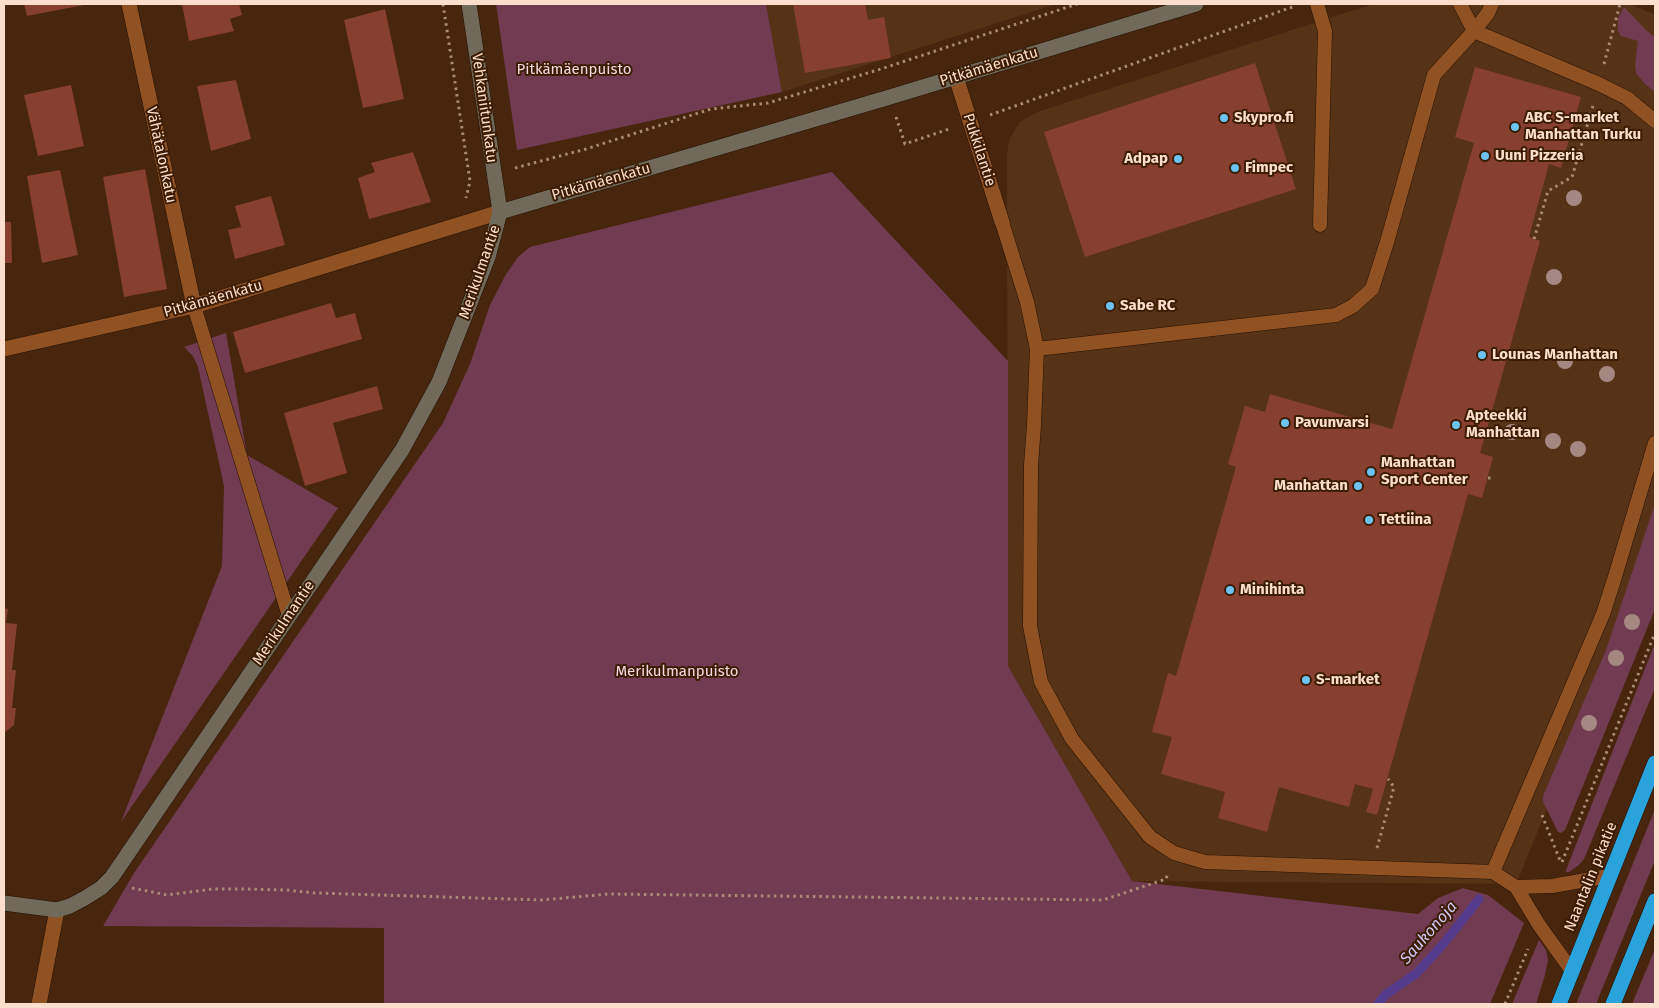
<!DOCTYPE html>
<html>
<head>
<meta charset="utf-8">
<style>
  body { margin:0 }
  #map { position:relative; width:1659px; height:1008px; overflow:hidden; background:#47260d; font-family:"Fira Sans",sans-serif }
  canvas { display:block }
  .frame { position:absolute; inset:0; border:5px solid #fbdecb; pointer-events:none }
</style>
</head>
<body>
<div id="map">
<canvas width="1659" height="1008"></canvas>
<div class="frame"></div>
</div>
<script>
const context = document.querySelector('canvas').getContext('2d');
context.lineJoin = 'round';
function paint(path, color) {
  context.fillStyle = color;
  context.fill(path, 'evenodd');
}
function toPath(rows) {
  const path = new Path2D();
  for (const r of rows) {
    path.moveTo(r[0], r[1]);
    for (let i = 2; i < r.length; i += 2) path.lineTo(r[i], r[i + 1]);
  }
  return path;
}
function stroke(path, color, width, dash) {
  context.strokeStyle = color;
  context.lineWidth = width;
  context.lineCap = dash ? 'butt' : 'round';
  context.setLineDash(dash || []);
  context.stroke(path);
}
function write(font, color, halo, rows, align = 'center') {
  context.font = font + ' "Fira Sans",sans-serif';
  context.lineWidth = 4;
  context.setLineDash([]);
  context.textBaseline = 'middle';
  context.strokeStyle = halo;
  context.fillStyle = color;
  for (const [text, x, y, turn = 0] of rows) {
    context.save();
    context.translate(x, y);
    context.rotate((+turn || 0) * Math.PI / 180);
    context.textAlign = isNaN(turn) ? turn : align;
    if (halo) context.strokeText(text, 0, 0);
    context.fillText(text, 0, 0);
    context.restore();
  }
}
paint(toPath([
  [766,4,1056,4,782,92],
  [1373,4,1631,4,1655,15,1655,548,1516,884,1132,881,1008,666,1007,155,1009,140,1020,122,1037,112]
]), '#563217');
paint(toPath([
  [496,4,766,4,782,92,517,150],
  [1624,7,1647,31,1655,37,1655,92,1645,84,1636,73,1635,65,1638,41,1621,36,1618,31,1618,18],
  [832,172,1008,361,1008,666,1132,881,1418,914,1438,898,1463,888,1488,895,1524,923,1490,1004,384,1004,384,928,103,926,134,873,443,423,470,364,490,305,505,276,518,257,530,247],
  [226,333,247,455,338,508,121,822,222,566,224,486,198,367,193,356,184,347],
  [1655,504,1655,609,1565,830,1561,833,1558,832,1543,802,1543,796,1606,650],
  [1655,643,1655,688,1584,859,1579,865,1569,872,1566,872,1566,870],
  [1655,809,1655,860,1596,1004,1576,1004],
  [1539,940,1546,950,1548,960,1545,975,1536,1004,1512,1004],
  [1655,949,1655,1004,1632,1004]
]), '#713b52');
stroke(toPath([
  [1378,1004,1385,995,1417,973,1445,942,1479,899]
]), '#543b8c', 9);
paint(toPath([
  [24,4,84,4,84,5,27,16],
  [182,4,239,4,242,15,230,19,234,31,189,41],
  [793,4,865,4,868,20,884,17,891,58,805,73],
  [385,9,404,99,363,108,344,20],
  [1255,63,1296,189,1085,257,1044,132],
  [1475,67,1581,97,1561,168,1549,164,1529,237,1540,241,1480,453,1493,457,1482,498,1468,494,1377,815,1366,812,1373,789,1355,784,1349,807,1279,787,1267,832,1218,818,1225,792,1161,774,1172,737,1152,732,1168,673,1176,676,1236,467,1228,464,1245,406,1265,412,1270,394,1392,429,1474,143,1455,137],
  [236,80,251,139,211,151,197,86],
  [71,85,84,146,38,156,24,95],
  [413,152,431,202,369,219,358,178,375,172,371,163],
  [145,169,167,289,124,297,103,177],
  [60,170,78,255,42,263,27,176],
  [271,196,285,245,235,259,228,230,241,227,235,206],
  [4,222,11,222,12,263,4,263],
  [331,303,336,318,355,313,362,339,245,373,233,332],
  [377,386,383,409,333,423,347,473,305,486,284,413],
  [4,608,8,609,6,623,17,624,12,670,16,670,12,708,16,708,14,725,4,733]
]), '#873f2f');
const lane = toPath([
  [1317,4,1325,31,1320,225],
  [1460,4,1474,31,1599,84,1627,98,1655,121],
  [1002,222,1027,302,1037,349,1034,425,1031,465,1030,626,1041,682,1072,739,1150,837,1174,853,1205,862,1493,872,1516,887,1539,925,1572,971],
  [194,306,289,616],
  [1037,349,1336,315,1353,306,1372,289,1387,242,1434,75,1474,31,1488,13,1492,4],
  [1493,872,1603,614,1614,580,1655,443],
  [1516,887,1552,886,1609,876]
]);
const street = toPath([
  [129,4,194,306],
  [956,77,1002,222],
  [4,349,194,306,500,212],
  [39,1004,57,910]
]);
const secondary = toPath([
  [500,212,890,97,1196,4],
  [4,903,57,910,70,906,85,898,101,888,112,877,402,450,439,382,488,257,500,212,469,4]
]);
const highway = toPath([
  [1559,1004,1655,763],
  [1613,1004,1655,901]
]);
stroke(lane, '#251204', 15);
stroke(street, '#251204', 16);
stroke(secondary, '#251204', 16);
stroke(highway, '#251204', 16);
stroke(toPath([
  [443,4,470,181,466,198],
  [1604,64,1620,4],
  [990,115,1295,6],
  [896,117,905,144,949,129],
  [515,168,586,149,711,109,768,103,881,69,1077,4],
  [1534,239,1548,191,1572,177,1593,106],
  [1488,478,1491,478],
  [1542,815,1561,863],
  [1377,848,1394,787,1388,779],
  [1562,862,1655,633],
  [132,888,167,895,213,889,243,889,286,890,316,893,542,900,608,894,1103,900,1166,879,1168,873],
  [1505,1004,1528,949]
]), '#a98a74', 3, [2.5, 4]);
stroke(lane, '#905223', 14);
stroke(street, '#905223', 15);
stroke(secondary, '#716a5a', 15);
stroke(highway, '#2aa3db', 15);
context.fillStyle = '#a68882';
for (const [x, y] of [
  [1574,198],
  [1554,277],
  [1565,361],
  [1607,374],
  [1512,432],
  [1553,441],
  [1578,449],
  [1632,622],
  [1616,658],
  [1589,723]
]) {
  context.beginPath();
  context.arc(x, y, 8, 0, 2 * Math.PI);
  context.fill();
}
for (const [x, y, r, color] of [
  [1224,118,5,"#6cc3f2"],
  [1515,127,5,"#6cc3f2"],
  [1485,156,5,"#6cc3f2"],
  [1178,159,5,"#6cc3f2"],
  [1235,168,5,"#6cc3f2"],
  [1110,306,5,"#6cc3f2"],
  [1482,355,5,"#6cc3f2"],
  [1285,423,5,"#6cc3f2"],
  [1456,425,5,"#6cc3f2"],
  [1371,472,5,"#6cc3f2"],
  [1358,486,5,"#6cc3f2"],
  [1369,520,5,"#6cc3f2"],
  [1230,590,5,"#6cc3f2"],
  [1306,680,5,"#6cc3f2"]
]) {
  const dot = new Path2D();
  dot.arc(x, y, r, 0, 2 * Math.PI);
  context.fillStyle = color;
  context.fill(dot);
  stroke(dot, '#3c1c03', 2);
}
write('15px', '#fbdecb', '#3c1c03', [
  ["Pitkämäenkatu",989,67,-17],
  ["Vehkaniitunkatu",484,108,82],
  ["Pukkilantie",979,150,72],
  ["Vähätalonkatu",161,155,78],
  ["Pitkämäenkatu",601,182,-16],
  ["Merikulmantie",480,272,-71],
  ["Pitkämäenkatu",213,299,-16],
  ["Merikulmantie",284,623,-56],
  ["Naantalin pikatie",1591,877,-68]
]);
write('15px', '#f3d8e1', '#3c1c03', [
  ["Pitkämäenpuisto",574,70],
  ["Merikulmanpuisto",677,672]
]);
write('bold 15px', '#fbdecb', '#3c1c03', [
  ["Skypro.fi",1234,118],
  ["ABC S-market",1525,118],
  ["Manhattan Turku",1525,135],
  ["Uuni Pizzeria",1495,156],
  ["Adpap",1168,159,"right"],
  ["Fimpec",1245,168],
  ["Sabe RC",1120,306],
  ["Lounas Manhattan",1492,355],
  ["Apteekki",1466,416],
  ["Manhattan",1466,433],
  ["Pavunvarsi",1295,423],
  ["Manhattan",1381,463],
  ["Sport Center",1381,480],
  ["Manhattan",1348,486,"right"],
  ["Tettiina",1379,520],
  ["Minihinta",1240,590],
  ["S-market",1316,680]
], 'left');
write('italic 16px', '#d1c8f5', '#3c1c03', [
  ["Saukonoja",1429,933,-49]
]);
</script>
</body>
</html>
